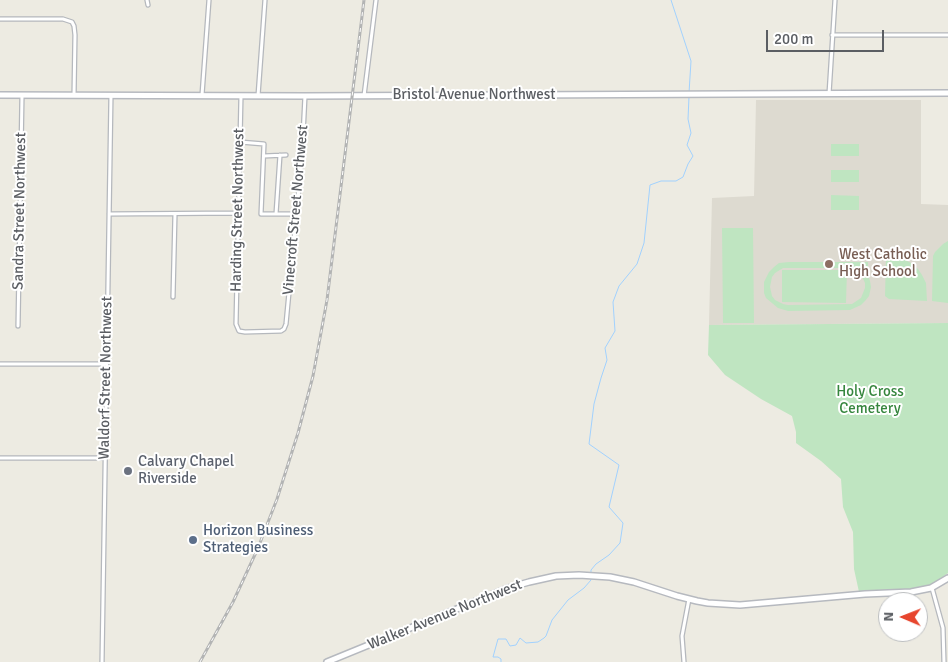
<!DOCTYPE html>
<html>
<head>
<meta charset="utf-8">
<style>
  body { margin:0 }
  #map { position:relative; width:948px; height:662px; overflow:hidden; background:#edebe2; font-family:Signika,sans-serif }
  canvas { display:block }
  .north { position:absolute; left:878px; top:592px; width:50px; height:50px; box-sizing:border-box; background:#fff; border:1px solid #bdbfc1; border-radius:50%; rotate:271deg; font-size:14px; font-weight:700; line-height:20px; text-align:center; color:#5b5e63 }
  .north::after { content:''; display:block; margin:auto; width:18px; height:22px; background:#e7462e; clip-path:polygon(50% 0,100% 100%,50% 72%,0 100%) }
  .scale { position:absolute; left:766px; top:30px; width:118px; height:22px; box-sizing:border-box; border:2px solid #5b5e63; border-top:0; padding-left:6px; font-size:15px; line-height:18px; white-space:nowrap; color:#5b5e63; -webkit-text-stroke:4px #fff; paint-order:stroke }
</style>
</head>
<body>
<div id="map">
<canvas width="948" height="662"></canvas>
<div class="north">N</div>
<div class="scale">200 m</div>
</div>
<script>
const context = document.querySelector('canvas').getContext('2d');
context.lineJoin = 'round';
function paint(path, color) {
  context.fillStyle = color;
  context.fill(path, 'evenodd');
}
function toPath(rows) {
  const path = new Path2D();
  for (const r of rows) {
    path.moveTo(r[0], r[1]);
    for (let i = 2; i < r.length; i += 2) path.lineTo(r[i], r[i + 1]);
  }
  return path;
}
function stroke(path, color, width, dash) {
  context.strokeStyle = color;
  context.lineWidth = width;
  context.lineCap = dash ? 'butt' : 'round';
  context.setLineDash(dash || []);
  context.stroke(path);
}
function write(font, color, halo, rows, align = 'center') {
  context.font = font + ' Signika,sans-serif';
  context.lineWidth = 4;
  context.setLineDash([]);
  context.textBaseline = 'middle';
  context.strokeStyle = halo;
  context.fillStyle = color;
  for (const [text, x, y, turn = 0] of rows) {
    context.save();
    context.translate(x, y);
    context.rotate((+turn || 0) * Math.PI / 180);
    context.textAlign = isNaN(turn) ? turn : align;
    if (halo) context.strokeText(text, 0, 0);
    context.fillText(text, 0, 0);
    context.restore();
  }
}
paint(toPath([
  [756,100,921,100,921,204,948,205,948,323,709,325,712,198,754,196]
]), '#dddad0');
paint(toPath([
  [831,144,859,144,859,156,831,156],
  [831,170,859,170,859,182,831,182],
  [831,195,859,196,859,210,831,210],
  [722,228,753,228,754,323,723,323],
  [948,241,948,303,932,301,933,256,935,252,943,244],
  [886,257,894,257,903,259,911,263,918,269,922,275,926,283,927,301,889,299,885,296],
  [789,262,868,262,868,267,862,268,868,276,870,281,871,287,869,296,865,301,861,305,850,310,788,311,778,308,766,298,764,293,764,282,769,272,774,267,779,263],
  [783,268,850,268,858,271,861,274,865,283,865,288,861,298,852,304,788,305,783,304,775,300,772,296,770,287,772,277,775,273],
  [782,270,847,270,846,303,782,302],
  [948,323,948,573,933,584,921,587,897,591,859,592,854,569,853,532,843,507,841,479,821,461,796,443,796,432,792,416,761,399,725,375,708,355,709,325]
]), '#bfe5c1');
stroke(toPath([
  [671,0,691,61,689,93],
  [591,574,591,570,596,564,609,555,620,543,623,523,609,507,619,465,589,444,594,404,601,378,607,360,605,348,615,331,613,302,619,286,637,264,644,243,650,185,661,181,676,181,683,177,688,164,693,156,687,145,691,133,688,119,689,97],
  [501,662,501,659,498,657,493,657,498,639,506,639,510,646,516,645,520,638,526,643,538,642,544,638,546,636,552,620,568,600,584,588,591,580,591,578]
]), '#a1d1fe', 1);
const street = toPath([
  [147,0,148,5],
  [0,19,63,19,72,22,74,26,75,35,74,95],
  [832,35,948,35],
  [829,94,835,0],
  [202,95,209,0],
  [241,96,236,324,239,331,245,332,281,331,284,329,286,324,302,156,305,96],
  [258,96,265,0],
  [364,96,376,0],
  [240,142,264,144,261,214,297,214],
  [264,156,286,155],
  [109,214,239,213],
  [276,214,280,155],
  [173,297,175,214],
  [18,326,22,96],
  [0,364,106,364],
  [0,458,104,458],
  [932,588,943,628,944,662],
  [102,662,111,95],
  [684,662,682,636,689,599]
]);
const secondary = toPath([
  [0,95,305,96,948,93],
  [327,662,508,588,529,582,556,576,579,575,610,577,634,582,677,596,697,601,708,603,740,605,865,594,911,592,931,588,948,578]
]);
stroke(street, '#b5b8bd', 5.5);
stroke(secondary, '#b6b9bf', 8);
stroke(street, '#fff', 3);
stroke(secondary, '#fff', 5);
const rail = toPath([
  [200,662,233,602,258,548,277,499,298,433,313,376,327,300,364,0]
]);
stroke(rail, '#b3b4b4', 3);
stroke(rail, '#fff', 1, [4]);
for (const [x, y, r, color] of [
  [829,264,5,"#8d6e63"],
  [128,471,5,"#6b7280"],
  [193,540,5,"#5c6f8a"]
]) {
  const dot = new Path2D();
  dot.arc(x, y, r, 0, 2 * Math.PI);
  context.fillStyle = color;
  context.fill(dot);
  stroke(dot, '#fff', 2);
}
write('15px', '#5b5e63', '#fff', [
  ["Bristol Avenue Northwest",474,95],
  ["Harding Street Northwest",238,210,-89],
  ["Vinecroft Street Northwest",296,210,-85],
  ["Sandra Street Northwest",20,211,-89],
  ["Waldorf Street Northwest",106,378,-89],
  ["Walker Avenue Northwest",445,615,-22]
]);
write('15px', '#785e54', '#fff', [
  ["West Catholic",839,255],
  ["High School",839,272]
], 'left');
write('15px', '#36863e', '#fff', [
  ["Holy Cross",870,392],
  ["Cemetery",870,409]
]);
write('15px', '#5b616d', '#fff', [
  ["Calvary Chapel",138,462],
  ["Riverside",138,479]
], 'left');
write('15px', '#4e5e75', '#fff', [
  ["Horizon Business",203,531],
  ["Strategies",203,548]
], 'left');
</script>
</body>
</html>
